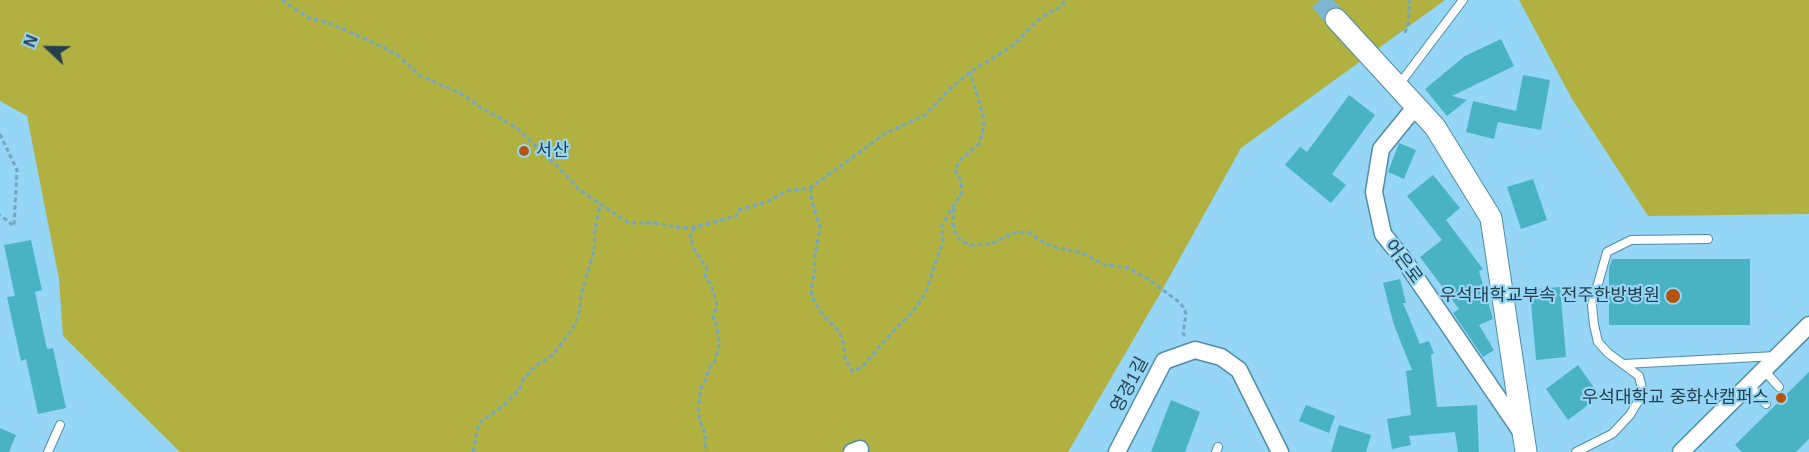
<!DOCTYPE html>
<html>
<head>
<meta charset="utf-8">
<style>
  body { margin:0 }
  #map { position:relative; width:1809px; height:452px; overflow:hidden; background:#95d5f5; font-family:Arial,sans-serif }
  canvas { display:block }
  .north { position:absolute; left:18px; top:18px; width:60px; height:60px; -webkit-text-stroke:4px #95d5f5; paint-order:stroke; rotate:292deg; font-size:16px; font-weight:700; line-height:24px; text-align:center; color:#25404d }
  .north::after { content:''; display:block; margin:auto; width:21px; height:27px; background:#25404d; clip-path:polygon(50% 0,100% 100%,50% 72%,0 100%) }
</style>
</head>
<body>
<div id="map">
<canvas width="1809" height="452"></canvas>
<div class="north">N</div>
</div>
<script>
const context = document.querySelector('canvas').getContext('2d');
context.lineJoin = 'round';
function paint(path, color) {
  context.fillStyle = color;
  context.fill(path, 'evenodd');
}
function toPath(rows) {
  const path = new Path2D();
  for (const r of rows) {
    path.moveTo(r[0], r[1]);
    for (let i = 2; i < r.length; i += 2) path.lineTo(r[i], r[i + 1]);
  }
  return path;
}
function stroke(path, color, width, dash) {
  context.strokeStyle = color;
  context.lineWidth = width;
  context.lineCap = dash ? 'butt' : 'round';
  context.setLineDash(dash || []);
  context.stroke(path);
}
function write(font, color, halo, rows, align = 'center') {
  context.font = font + ' Arial,"Noto Sans KR",sans-serif';
  context.lineWidth = 4.5;
  context.setLineDash([]);
  context.textBaseline = 'middle';
  context.strokeStyle = halo;
  context.fillStyle = color;
  for (const [text, x, y, turn = 0] of rows) {
    context.save();
    context.translate(x, y);
    context.rotate((+turn || 0) * Math.PI / 180);
    context.textAlign = isNaN(turn) ? turn : align;
    if (halo) context.strokeText(text, 0, 0);
    context.fillText(text, 0, 0);
    context.restore();
  }
}
paint(toPath([
  [0,0,1445,0,1241,148,1161,292,1068,452,180,452,63,336,59,279,27,116,0,101],
  [1519,0,1809,0,1809,214,1648,216,1572,99]
]), '#b1b141');
paint(toPath([
  [1501,39,1514,66,1452,96,1467,100,1447,116,1425,89,1465,56],
  [1523,75,1550,80,1541,130,1498,122,1494,139,1466,132,1473,101,1516,111],
  [1349,95,1375,115,1332,174,1346,185,1331,203,1285,165,1300,147,1307,152],
  [1399,143,1416,150,1404,179,1388,172],
  [1433,175,1460,208,1446,220,1483,269,1479,271,1493,319,1479,325,1494,350,1483,357,1453,313,1459,309,1420,257,1442,240,1407,196],
  [1533,179,1547,220,1521,229,1507,187],
  [31,240,42,290,35,292,47,349,53,348,66,408,38,414,26,359,21,361,7,297,15,296,4,245],
  [1612,259,1750,259,1750,325,1609,325,1609,268],
  [1400,279,1406,303,1403,303,1420,344,1429,341,1434,353,1431,355,1437,407,1477,405,1479,452,1458,452,1455,432,1409,436,1411,445,1392,449,1387,419,1411,415,1406,371,1412,370,1394,325,1383,283],
  [1560,287,1566,357,1536,360,1530,290],
  [1578,365,1600,396,1568,420,1546,389],
  [1809,372,1809,439,1796,452,1742,452,1735,445],
  [1171,400,1200,412,1185,452,1151,452],
  [1306,405,1335,416,1329,433,1299,421],
  [1339,425,1371,435,1366,452,1331,452],
  [0,428,16,435,9,452,0,452]
]), '#49b3c3');
stroke(toPath([
  [1320,0,1336,19]
]), '#7fb7d3', 21, [21, 10]);
const service = toPath([
  [1398,86,1463,0],
  [1624,364,1776,356],
  [1764,370,1779,387],
  [1749,385,1766,404],
  [48,452,60,425],
  [1216,452,1218,447],
  [1576,452,1612,434,1630,415,1643,393,1639,376,1608,353,1598,342,1594,325,1592,305,1607,252,1631,240,1708,239]
]);
const minor = toPath([
  [1416,106,1381,149,1374,192,1383,234,1404,260,1524,436],
  [852,452,860,449],
  [1117,452,1164,361,1195,350,1221,357,1239,370,1280,452],
  [1681,452,1809,325]
]);
const tertiary = toPath([
  [1336,19,1435,127,1491,218,1526,452]
]);
stroke(service, '#4e8daa', 10);
stroke(minor, '#4e8daa', 19);
stroke(tertiary, '#4e8daa', 23);
stroke(toPath([
  [282,0,309,18,329,23,381,46,399,56,419,75,464,95,480,107,517,128,566,175,578,189,629,223,654,223,682,228,695,227,736,216,739,210,769,201,786,191,810,188,886,133,925,115,950,89,970,72,1014,45,1037,21,1050,12,1059,8,1066,0],
  [1405,33,1408,23,1410,0],
  [0,134,17,170,14,226,0,215],
  [810,188,812,202,820,227,814,260,815,270,811,290,812,297,823,315,839,331,844,345,845,358,852,371,861,368,896,328,911,314,925,294,943,241,942,225,962,192,961,181,955,170,960,160,980,143,984,126,983,115,970,72],
  [954,208,953,219,954,230,959,239,970,245,991,244,1013,233,1028,232,1038,239,1051,246,1082,253,1102,264,1128,268,1148,279,1179,302,1184,308,1186,314,1183,333,1186,338],
  [695,227,690,237,695,251,707,269,705,276,712,287,717,306,713,317,717,326,719,345,715,361,708,370,706,379,701,388,698,409,699,418,705,434,705,452],
  [473,452,479,423,505,404,519,390,524,378,535,366,553,355,575,325,580,309,581,295,593,254,595,243,594,235,600,204]
]), '#73a7c1', 3, [4.5, 3]);
stroke(service, '#fff', 8);
stroke(minor, '#fff', 16);
stroke(tertiary, '#fff', 21);
for (const [x, y, r, color] of [
  [524,151,6,"#b3540a"],
  [1673,296,8,"#b3540a"],
  [1781,398,6,"#b3540a"]
]) {
  const dot = new Path2D();
  dot.arc(x, y, r, 0, 2 * Math.PI);
  context.fillStyle = color;
  context.fill(dot);
  stroke(dot, '#95d5f5', 2);
}
write('18px', '#25404d', '#95d5f5', [
  ["서산",536,151,"left"],
  ["우석대학교부속 전주한방병원",1660,296],
  ["우석대학교 중화산캠퍼스",1769,398]
], 'right');
write('18px', '#25404d', '#95d5f5', [
  ["어은로",1403,262,53],
  ["영경1길",1130,385,-62]
]);
</script>
</body>
</html>
